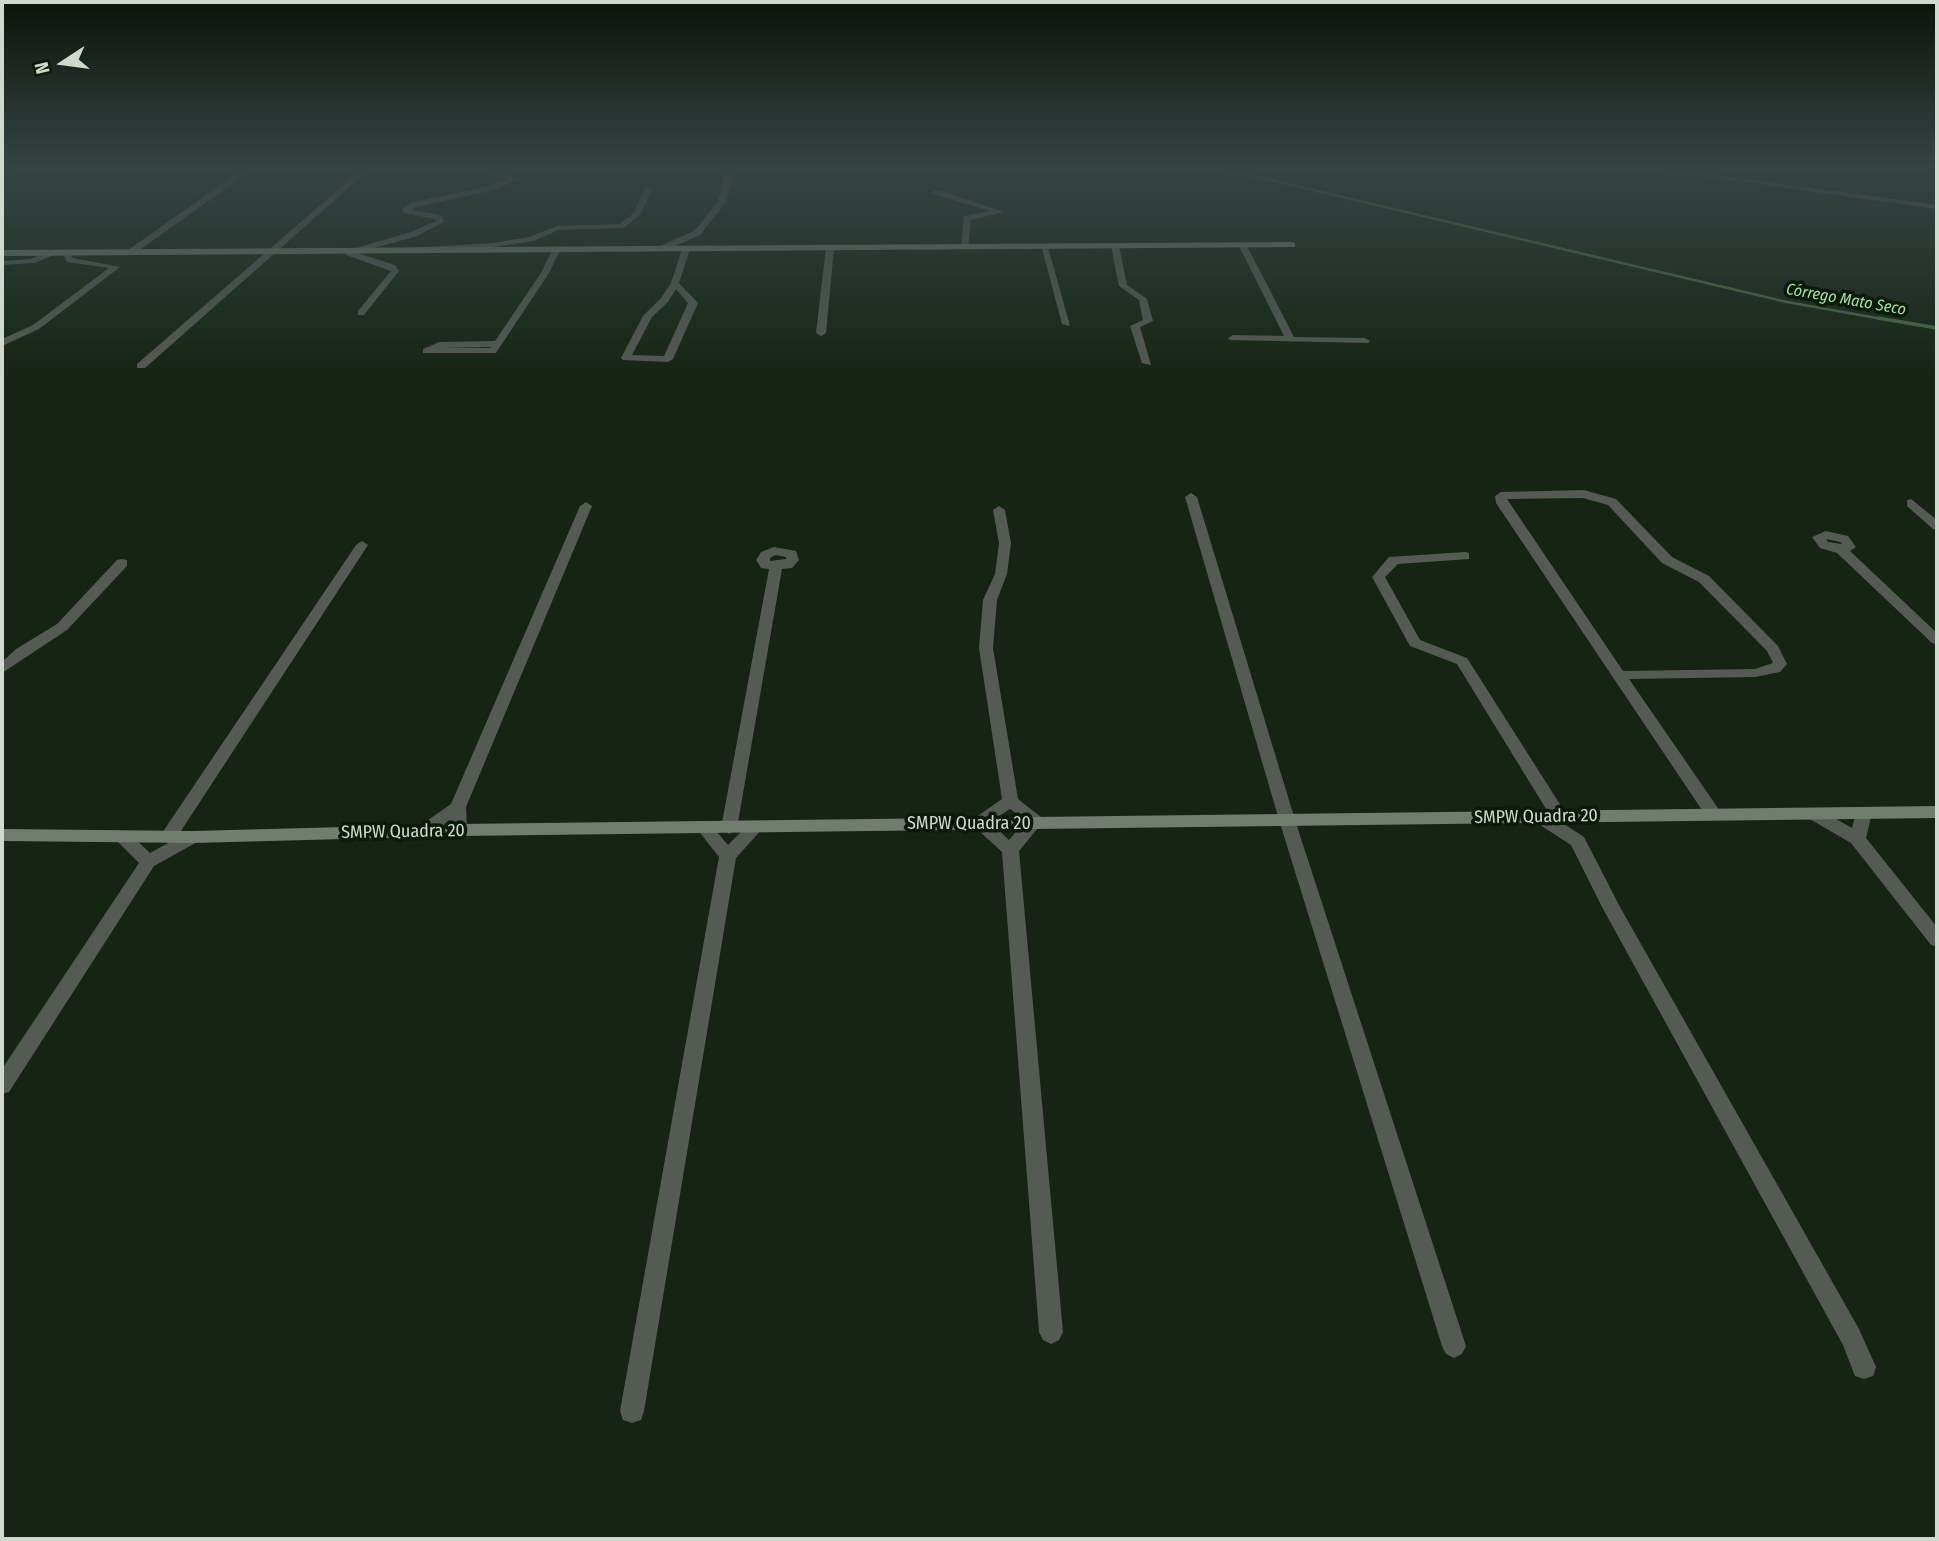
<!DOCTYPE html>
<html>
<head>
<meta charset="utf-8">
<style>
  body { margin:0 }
  #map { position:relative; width:1939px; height:1541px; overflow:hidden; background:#152413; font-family:"Fira Sans Condensed",sans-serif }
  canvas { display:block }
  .frame { position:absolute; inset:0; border:4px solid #cfd9ce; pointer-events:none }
  .north { position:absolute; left:28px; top:28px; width:70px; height:70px; -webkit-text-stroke:5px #0c1a0a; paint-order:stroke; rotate:257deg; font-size:19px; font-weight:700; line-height:28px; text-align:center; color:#cfd9ce }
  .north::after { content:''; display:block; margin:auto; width:24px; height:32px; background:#cfd9ce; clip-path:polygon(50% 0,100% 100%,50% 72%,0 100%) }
</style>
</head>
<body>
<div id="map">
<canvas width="1939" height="1541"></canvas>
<div class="frame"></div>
<div class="north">N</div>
</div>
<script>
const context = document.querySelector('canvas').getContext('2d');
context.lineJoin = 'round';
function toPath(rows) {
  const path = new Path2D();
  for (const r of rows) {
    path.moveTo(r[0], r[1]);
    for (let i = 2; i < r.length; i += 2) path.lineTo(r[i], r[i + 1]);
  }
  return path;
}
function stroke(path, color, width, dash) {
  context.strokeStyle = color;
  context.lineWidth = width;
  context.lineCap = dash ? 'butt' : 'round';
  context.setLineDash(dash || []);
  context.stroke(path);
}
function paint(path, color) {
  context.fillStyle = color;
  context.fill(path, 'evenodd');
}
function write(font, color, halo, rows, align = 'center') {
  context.font = font + ' "Fira Sans Condensed",sans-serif';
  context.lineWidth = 7;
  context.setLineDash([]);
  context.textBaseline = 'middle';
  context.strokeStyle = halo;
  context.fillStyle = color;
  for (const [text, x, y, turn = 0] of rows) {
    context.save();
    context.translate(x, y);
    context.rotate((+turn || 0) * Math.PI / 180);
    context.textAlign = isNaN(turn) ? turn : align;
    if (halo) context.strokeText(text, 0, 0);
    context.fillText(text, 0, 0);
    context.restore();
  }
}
stroke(toPath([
  [1220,168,1787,302,1888,320]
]), '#4b6a47', 2.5);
stroke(toPath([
  [1878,318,1937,328]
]), '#4b6a47', 3.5);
paint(toPath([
  [9,168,20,168,2,175,2,171,9,168],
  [363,168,371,168,145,368,137,368,137,364,363,168],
  [483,168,493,168,518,179,494,190,416,207,412,210,441,215,444,222,417,236,357,253,395,265,399,271,364,315,358,315,358,311,391,271,346,255,346,251,411,232,436,221,435,219,403,213,403,209,410,203,489,186,508,179,483,168],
  [726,168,734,168,726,202,700,235,664,251,658,251,658,247,694,231,718,202,726,168],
  [1645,168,1665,168,1937,205,1937,209,1645,168],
  [243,169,250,171,134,254,128,254,128,250,243,169],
  [645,187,652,189,641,214,624,228,558,230,534,241,493,247,408,252,404,250,408,248,493,243,529,237,557,226,619,224,634,213,645,187],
  [933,190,939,190,1004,212,971,220,968,247,961,249,964,216,990,211,933,194,933,190],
  [1115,244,1119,246,1127,285,1147,299,1153,321,1140,327,1151,365,1142,363,1130,326,1143,320,1139,300,1119,286,1111,246,1115,244],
  [1243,244,1247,246,1294,337,1365,338,1370,341,1368,343,1230,340,1228,338,1233,335,1284,336,1239,246,1243,244],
  [1041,245,1048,247,1070,326,1062,324,1041,245],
  [830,246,834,248,826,333,821,336,816,333,826,248,830,246],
  [686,247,690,249,679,283,698,303,673,359,668,362,623,360,621,358,643,316,661,298,671,283,682,249,686,247],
  [676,289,688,303,664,356,632,355,652,317,668,302,676,289],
  [553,248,560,250,549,273,496,353,423,353,423,349,439,342,495,341,541,273,553,248],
  [491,347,490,348,440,348,441,348,491,347],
  [61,250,67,250,73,258,120,267,39,329,2,346,2,339,33,325,109,268,67,262,61,250],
  [51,251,54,251,54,255,34,263,2,265,2,261,30,259,51,251],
  [1584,490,1616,499,1672,557,1709,576,1778,646,1787,664,1780,672,1755,677,1629,679,1720,811,1722,815,1720,819,1708,819,1496,503,1495,496,1501,492,1584,490],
  [1583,498,1608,505,1662,563,1699,582,1767,651,1773,663,1755,669,1623,671,1507,499,1583,498],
  [1191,493,1197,497,1295,820,1466,1346,1462,1354,1454,1358,1446,1354,1442,1346,1279,820,1185,497,1191,493],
  [1911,499,1937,520,1937,530,1933,529,1907,506,1907,500,1911,499],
  [586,502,592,506,466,807,467,830,459,836,453,834,450,820,430,835,418,835,416,831,418,827,451,804,580,506,586,502],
  [999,506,1005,510,1011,543,1007,574,997,600,993,648,1018,799,1050,824,1048,828,1038,828,1019,851,1063,1332,1059,1340,1051,1344,1043,1340,1039,1332,1002,852,977,829,968,828,966,824,1002,799,979,648,983,600,995,574,999,543,993,510,999,506],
  [1010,809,1026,820,1009,840,990,822,1010,809],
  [1826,531,1848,536,1856,547,1850,551,1937,633,1937,644,1932,643,1837,553,1820,548,1812,537,1826,531],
  [1826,539,1840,542,1842,544,1828,542,1826,539],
  [362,541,368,545,175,840,193,831,199,833,201,837,199,841,154,866,9,1092,2,1094,2,1069,139,863,117,841,115,837,117,833,129,833,150,853,170,842,162,841,160,837,162,833,356,545,362,541],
  [774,547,796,551,799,560,792,568,782,569,737,828,729,834,721,828,769,569,761,568,756,560,761,552,774,547],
  [775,555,786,557,786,559,770,561,770,558,775,555],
  [1465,552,1469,553,1469,559,1398,564,1385,577,1420,640,1467,658,1568,817,1561,822,1584,837,1620,907,1859,1329,1876,1367,1873,1376,1864,1379,1855,1376,1843,1345,1602,907,1571,845,1534,821,1532,817,1534,813,1540,811,1551,817,1457,664,1410,646,1372,577,1389,557,1465,552],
  [122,559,127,560,127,566,67,630,2,673,2,662,16,649,57,624,117,560,122,559],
  [1864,807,1872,813,1866,838,1937,927,1937,947,1931,945,1851,843,1808,818,1806,814,1808,810,1820,810,1852,828,1856,813,1864,807],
  [755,822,763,828,736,858,644,1411,641,1420,632,1423,623,1420,620,1411,719,857,697,829,705,823,711,825,728,845,749,824,755,822]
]), '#545b53');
paint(toPath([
  [1292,242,1295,243,1295,247,2,256,2,250,1292,242],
  [1937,806,1937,818,459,836,193,843,2,841,2,829,193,831,459,824,1937,806]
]), '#717d6f');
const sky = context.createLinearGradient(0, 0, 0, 384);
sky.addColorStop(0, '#0c140a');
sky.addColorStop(0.44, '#354544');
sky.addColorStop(1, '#35454400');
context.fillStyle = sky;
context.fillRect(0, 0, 1939, 384);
write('italic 16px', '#abdfa4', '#0c1a0a', [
  ["Córrego Mato Seco",1846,300,10]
]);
write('18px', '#cfd9ce', '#0c1a0a', [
  ["SMPW Quadra 20",1536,817,-1],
  ["SMPW Quadra 20",969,824],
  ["SMPW Quadra 20",403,832,-1]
]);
</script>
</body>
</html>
